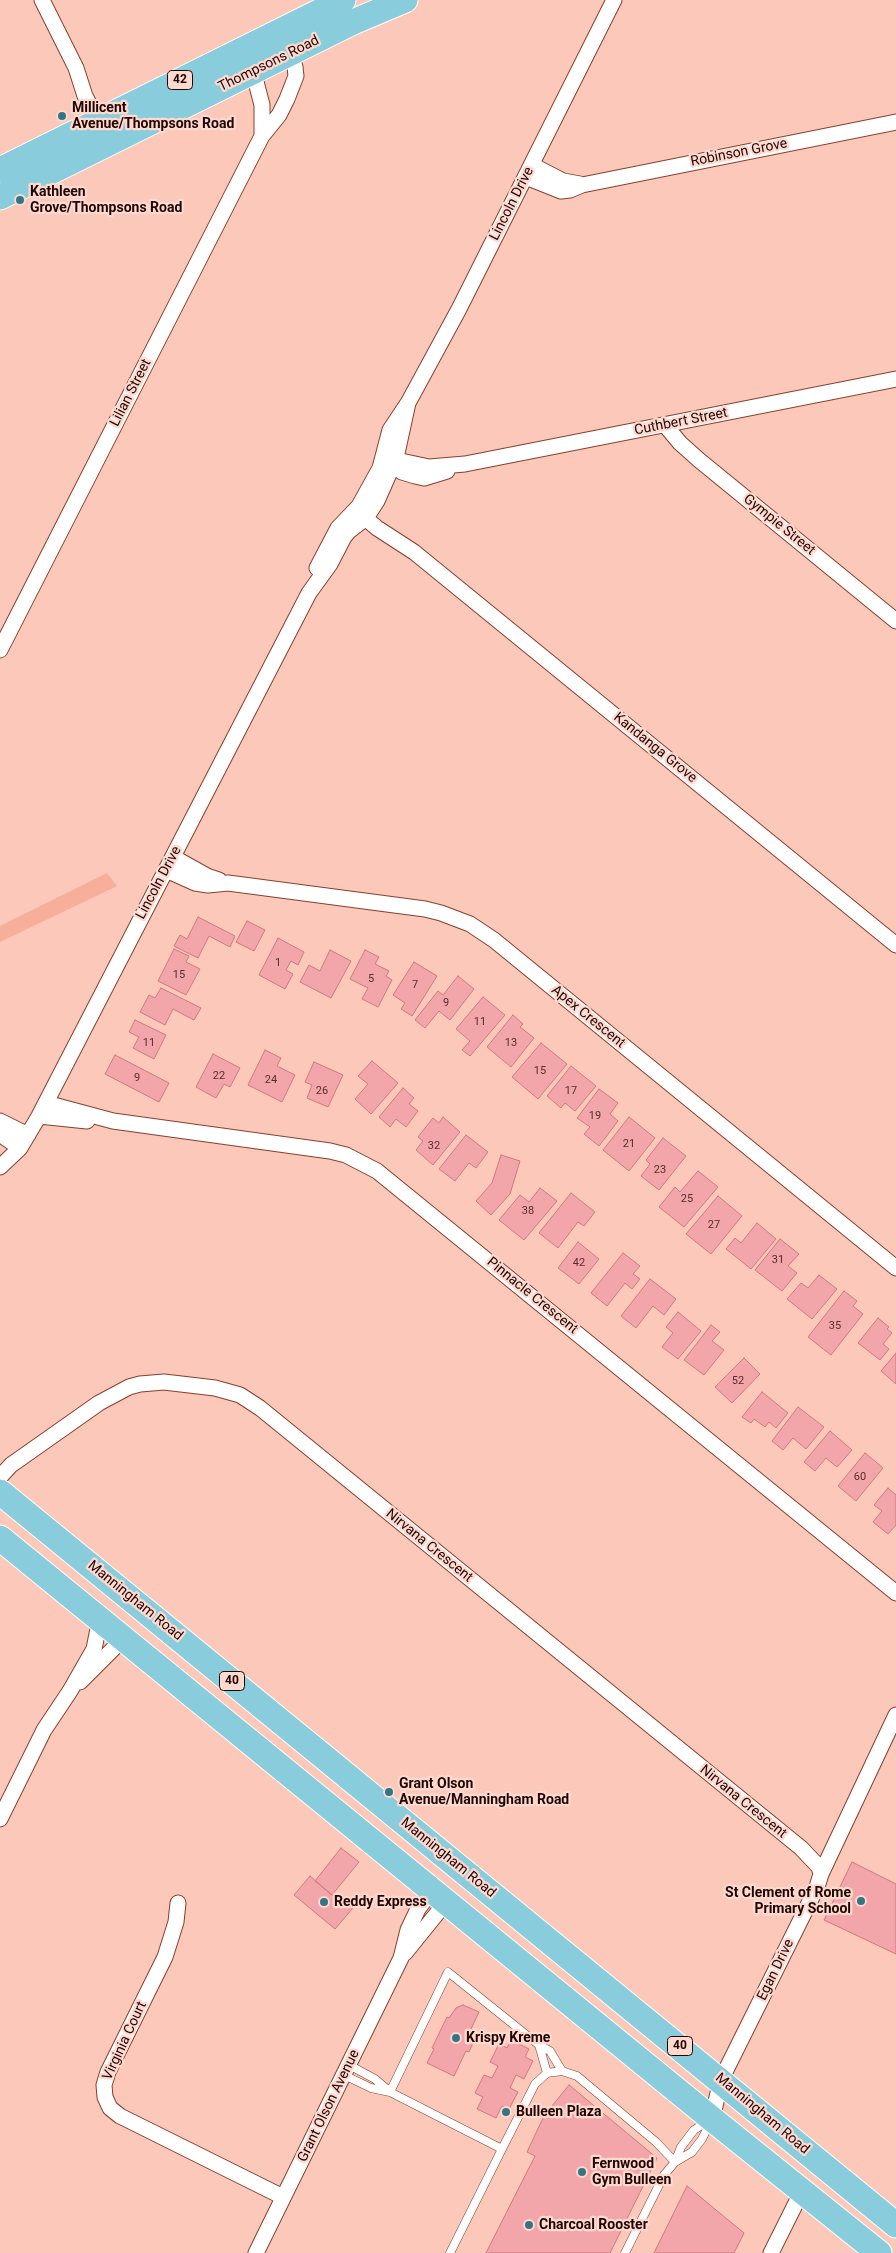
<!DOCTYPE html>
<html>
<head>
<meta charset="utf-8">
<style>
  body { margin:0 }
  canvas { display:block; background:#fcc8b9 }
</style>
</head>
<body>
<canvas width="896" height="2253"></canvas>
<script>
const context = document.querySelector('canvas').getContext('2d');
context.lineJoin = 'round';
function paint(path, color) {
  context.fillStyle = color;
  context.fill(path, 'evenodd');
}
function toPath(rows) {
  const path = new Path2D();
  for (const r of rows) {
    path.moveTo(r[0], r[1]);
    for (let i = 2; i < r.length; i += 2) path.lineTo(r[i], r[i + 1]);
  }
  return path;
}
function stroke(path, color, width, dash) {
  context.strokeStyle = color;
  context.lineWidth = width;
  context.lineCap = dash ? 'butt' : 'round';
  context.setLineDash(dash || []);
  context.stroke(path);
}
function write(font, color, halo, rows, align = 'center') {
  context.font = font + ' Roboto,sans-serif';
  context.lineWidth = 4.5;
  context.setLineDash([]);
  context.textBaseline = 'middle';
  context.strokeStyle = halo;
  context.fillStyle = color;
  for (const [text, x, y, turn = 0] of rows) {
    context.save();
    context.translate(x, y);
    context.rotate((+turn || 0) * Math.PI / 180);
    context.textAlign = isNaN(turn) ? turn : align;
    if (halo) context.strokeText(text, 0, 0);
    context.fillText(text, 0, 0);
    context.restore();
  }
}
paint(toPath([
  [107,873,117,886,0,942,0,926]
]), '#f7ae9a');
const building = toPath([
  [198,917,235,936,230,947,209,936,198,958,174,946,180,935,187,939,198,917],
  [247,921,265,930,254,951,236,942,247,921],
  [278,938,304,952,298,965,291,961,286,970,293,974,285,989,259,975,278,938],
  [174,949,189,956,186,962,200,969,186,995,158,981,174,949],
  [330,950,351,961,331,998,300,982,309,965,320,971,330,950],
  [365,950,379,957,375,964,389,971,386,976,392,980,378,1007,362,999,368,988,350,979,365,950],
  [414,962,437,976,412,1016,401,1009,405,1003,393,995,414,962],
  [458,976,474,989,450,1020,439,1011,425,1028,415,1020,438,991,443,995,458,976],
  [161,988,201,1008,194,1020,173,1009,165,1025,140,1012,149,995,155,998,161,988],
  [483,997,505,1015,470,1056,462,1050,470,1041,456,1029,483,997],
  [513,1015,523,1024,520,1027,534,1038,511,1067,487,1047,513,1015],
  [135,1020,166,1035,154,1059,133,1048,139,1037,129,1032,135,1020],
  [541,1043,567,1064,538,1099,512,1077,541,1043],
  [265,1050,281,1058,277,1066,295,1075,282,1102,248,1085,265,1050],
  [213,1054,240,1068,230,1087,224,1084,216,1098,196,1087,213,1054],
  [115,1055,169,1083,159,1102,105,1074,115,1055],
  [372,1061,398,1083,371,1114,355,1099,368,1084,358,1076,372,1061],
  [314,1062,343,1075,328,1107,307,1098,312,1085,305,1082,314,1062],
  [571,1066,596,1086,575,1111,565,1103,561,1108,547,1096,571,1066],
  [403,1088,414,1098,409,1104,418,1111,406,1127,396,1119,390,1127,379,1117,403,1088],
  [599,1089,618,1103,610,1114,618,1121,599,1146,584,1134,590,1127,577,1118,599,1089],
  [443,1117,460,1132,433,1165,416,1150,423,1141,418,1137,433,1118,439,1123,443,1117],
  [629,1117,655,1138,629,1171,603,1150,629,1117],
  [466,1135,488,1152,476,1168,469,1163,455,1181,439,1169,466,1135],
  [663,1138,686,1156,659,1190,641,1176,650,1164,646,1160,663,1138],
  [501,1155,520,1161,510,1194,491,1215,476,1201,492,1183,501,1155],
  [698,1171,718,1187,684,1227,659,1207,675,1187,680,1192,698,1171],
  [540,1188,557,1201,524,1240,499,1220,520,1195,529,1202,540,1188],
  [571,1193,595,1212,584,1226,578,1222,558,1248,539,1233,571,1193],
  [718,1196,742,1216,711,1254,686,1234,718,1196],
  [757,1223,776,1239,751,1269,726,1249,735,1238,741,1243,757,1223],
  [780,1239,799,1254,788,1266,797,1273,782,1291,755,1270,780,1239],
  [578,1242,599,1259,579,1284,558,1268,578,1242],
  [623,1253,640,1266,633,1274,640,1279,632,1289,625,1283,607,1306,591,1293,623,1253],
  [819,1275,837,1289,812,1319,787,1299,801,1283,808,1288,819,1275],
  [650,1279,676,1299,664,1315,653,1306,636,1328,621,1316,650,1279],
  [844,1291,857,1301,853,1306,863,1314,831,1355,808,1337,844,1291],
  [678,1312,701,1331,678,1359,662,1347,673,1333,666,1327,678,1312],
  [878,1318,889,1327,887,1329,892,1333,883,1344,889,1349,880,1360,858,1343,878,1318],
  [711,1325,720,1332,712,1341,724,1350,704,1375,684,1360,711,1325],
  [896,1353,896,1384,881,1371,896,1353],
  [744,1358,760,1374,732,1403,715,1387,744,1358],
  [762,1392,788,1413,776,1428,769,1422,765,1427,754,1419,751,1423,742,1417,762,1392],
  [798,1407,824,1427,806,1449,793,1438,783,1450,772,1441,798,1407],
  [830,1431,852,1450,837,1467,826,1458,815,1471,804,1462,830,1431],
  [865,1453,883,1468,856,1501,838,1486,865,1453],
  [888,1488,896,1495,896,1525,888,1534,873,1522,882,1511,874,1505,888,1488],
  [341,1848,359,1862,332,1895,315,1881,341,1848],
  [852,1862,896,1884,896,1954,824,1920,852,1862],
  [310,1876,333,1896,335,1894,353,1908,335,1929,294,1895,310,1876],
  [463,2005,479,2012,471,2029,476,2032,471,2042,473,2043,469,2052,466,2051,454,2076,427,2063,434,2049,432,2048,447,2017,449,2018,456,2008,463,2005],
  [511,2040,529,2049,525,2057,533,2061,524,2079,516,2075,510,2088,518,2092,509,2109,502,2106,496,2118,477,2109,483,2097,475,2093,484,2075,492,2078,498,2066,490,2062,499,2044,507,2048,511,2040],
  [569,2085,657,2158,610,2253,486,2253,535,2156,527,2152,544,2116,569,2085],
  [687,2186,744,2233,734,2253,654,2253,687,2186]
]);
paint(building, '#f2a6aa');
stroke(building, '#cd797f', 1);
const service = toPath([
  [539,2045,547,2073],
  [349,2065,375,2079,389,2091],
  [344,2075,371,2088,390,2092,502,2149,450,2253],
  [390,2092,448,1972,539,2045,550,2051,562,2071],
  [502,2149,535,2084,547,2073,562,2071,577,2076,656,2142,675,2162],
  [675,2162,681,2147,694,2130,708,2121],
  [625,2253,664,2175,675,2162,692,2152,702,2139,710,2123]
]);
const minor = toPath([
  [42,0,76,68,85,96,98,121],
  [257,64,255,78,262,105,262,136],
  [532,165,563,181,580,184],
  [526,177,561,191,570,190,582,185,896,122],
  [665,425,680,443,699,460,896,621],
  [387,458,429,467,465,464,896,379],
  [387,459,402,472,415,476,424,478,447,471],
  [359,506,370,522,377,528,414,552,896,945],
  [317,568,338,528,359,506,380,468,390,430,408,403,459,309,614,0],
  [0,650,262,136,279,115,287,99,296,76,295,67,290,53,285,49],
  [173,857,207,876,219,880],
  [166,870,195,883,208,885,228,883,425,909,441,913,470,924,494,940,896,1268],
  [46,1103,113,1121,330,1151,346,1155,377,1171,896,1593],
  [39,1116,87,1121],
  [0,1121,28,1135],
  [0,1134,20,1148],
  [0,1167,20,1148,39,1116,309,593,330,564,344,537,349,531,366,518,377,501,396,458,408,403],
  [0,1477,11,1465,99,1403,129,1387,140,1384,164,1382,215,1388,240,1395,260,1408,801,1848,819,1867,821,1874],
  [80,1682,123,1639],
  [0,1819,44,1730,70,1691,94,1649,100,1619],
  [178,1903,176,1922,165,1957,108,2072,104,2085,105,2097,110,2108,120,2116,283,2197],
  [405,1953,447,1901],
  [712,2119,721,2080,817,1887,821,1874,896,1715],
  [256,2253,401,1958,408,1930,418,1909,433,1889],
  [771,2253,802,2191]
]);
const primary = toPath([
  [0,170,343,0],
  [0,197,353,22,405,0],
  [0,1492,896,2225],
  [0,1538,712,2119,879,2253]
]);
stroke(service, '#883f2c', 9);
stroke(minor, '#883f2c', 17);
stroke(primary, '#fff', 27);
stroke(service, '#fff', 8);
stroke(minor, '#fff', 15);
stroke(primary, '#89cddc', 25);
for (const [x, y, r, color] of [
  [62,116,5,"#327686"],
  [20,200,5,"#327686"],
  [389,1792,5,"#327686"],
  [861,1901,5,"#327686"],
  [324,1902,5,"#327686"],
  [456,2038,5,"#327686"],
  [506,2112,5,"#327686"],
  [582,2172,5,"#327686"],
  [529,2225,5,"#327686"]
]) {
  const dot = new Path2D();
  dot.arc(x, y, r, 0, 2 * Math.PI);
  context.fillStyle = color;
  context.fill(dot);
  stroke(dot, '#fdd9d0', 2);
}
write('11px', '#552d2b', null, [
  ["1",278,963],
  ["15",179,975],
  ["5",371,979],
  ["7",415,985],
  ["9",446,1003],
  ["11",480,1022],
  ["11",149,1043],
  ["13",511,1043],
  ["15",540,1071],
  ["22",219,1076],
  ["9",137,1078],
  ["24",271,1080],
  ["26",322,1091],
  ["17",571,1091],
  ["19",595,1116],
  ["21",629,1144],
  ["32",434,1146],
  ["23",660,1170],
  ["25",687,1199],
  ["38",528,1211],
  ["27",714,1225],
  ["31",778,1260],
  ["42",579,1263],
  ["35",835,1326],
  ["52",738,1381],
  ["60",860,1477]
]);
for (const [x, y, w] of [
  [180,80,25],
  [232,1681,25],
  [680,2046,25]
]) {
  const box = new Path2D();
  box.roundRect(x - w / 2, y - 9.5, w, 19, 4);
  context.fillStyle = '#fdd9d0';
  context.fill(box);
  stroke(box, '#210501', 1);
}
write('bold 12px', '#210501', null, [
  ["42",180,80],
  ["40",232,1681],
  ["40",680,2046]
]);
write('14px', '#210501', '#fdd9d0', [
  ["Thompsons Road",269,64,-26],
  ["Robinson Grove",739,153,-11],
  ["Lincoln Drive",512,204,-63],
  ["Lilian Street",131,393,-63],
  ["Cuthbert Street",681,422,-11],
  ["Gympie Street",779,525,39],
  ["Kandanga Grove",655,748,39],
  ["Lincoln Drive",159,883,-62],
  ["Apex Crescent",588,1017,39],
  ["Pinnacle Crescent",532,1296,39],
  ["Nirvana Crescent",429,1546,39],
  ["Manningham Road",135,1601,39],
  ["Nirvana Crescent",743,1802,39],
  ["Manningham Road",448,1858,39],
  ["Egan Drive",776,1970,-64],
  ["Virginia Court",125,2041,-65],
  ["Grant Olson Avenue",329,2106,-64],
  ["Manningham Road",762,2114,40]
]);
write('bold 14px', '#210501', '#fdd9d0', [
  ["Millicent",72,108],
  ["Avenue/Thompsons Road",72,124],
  ["Kathleen",30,192],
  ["Grove/Thompsons Road",30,208],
  ["Grant Olson",399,1784],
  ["Avenue/Manningham Road",399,1800],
  ["St Clement of Rome",851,1893,"right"],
  ["Primary School",851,1909,"right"],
  ["Reddy Express",334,1902],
  ["Krispy Kreme",466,2038],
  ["Bulleen Plaza",516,2112],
  ["Fernwood",592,2164],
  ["Gym Bulleen",592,2180],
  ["Charcoal Rooster",539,2225]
], 'left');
</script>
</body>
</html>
